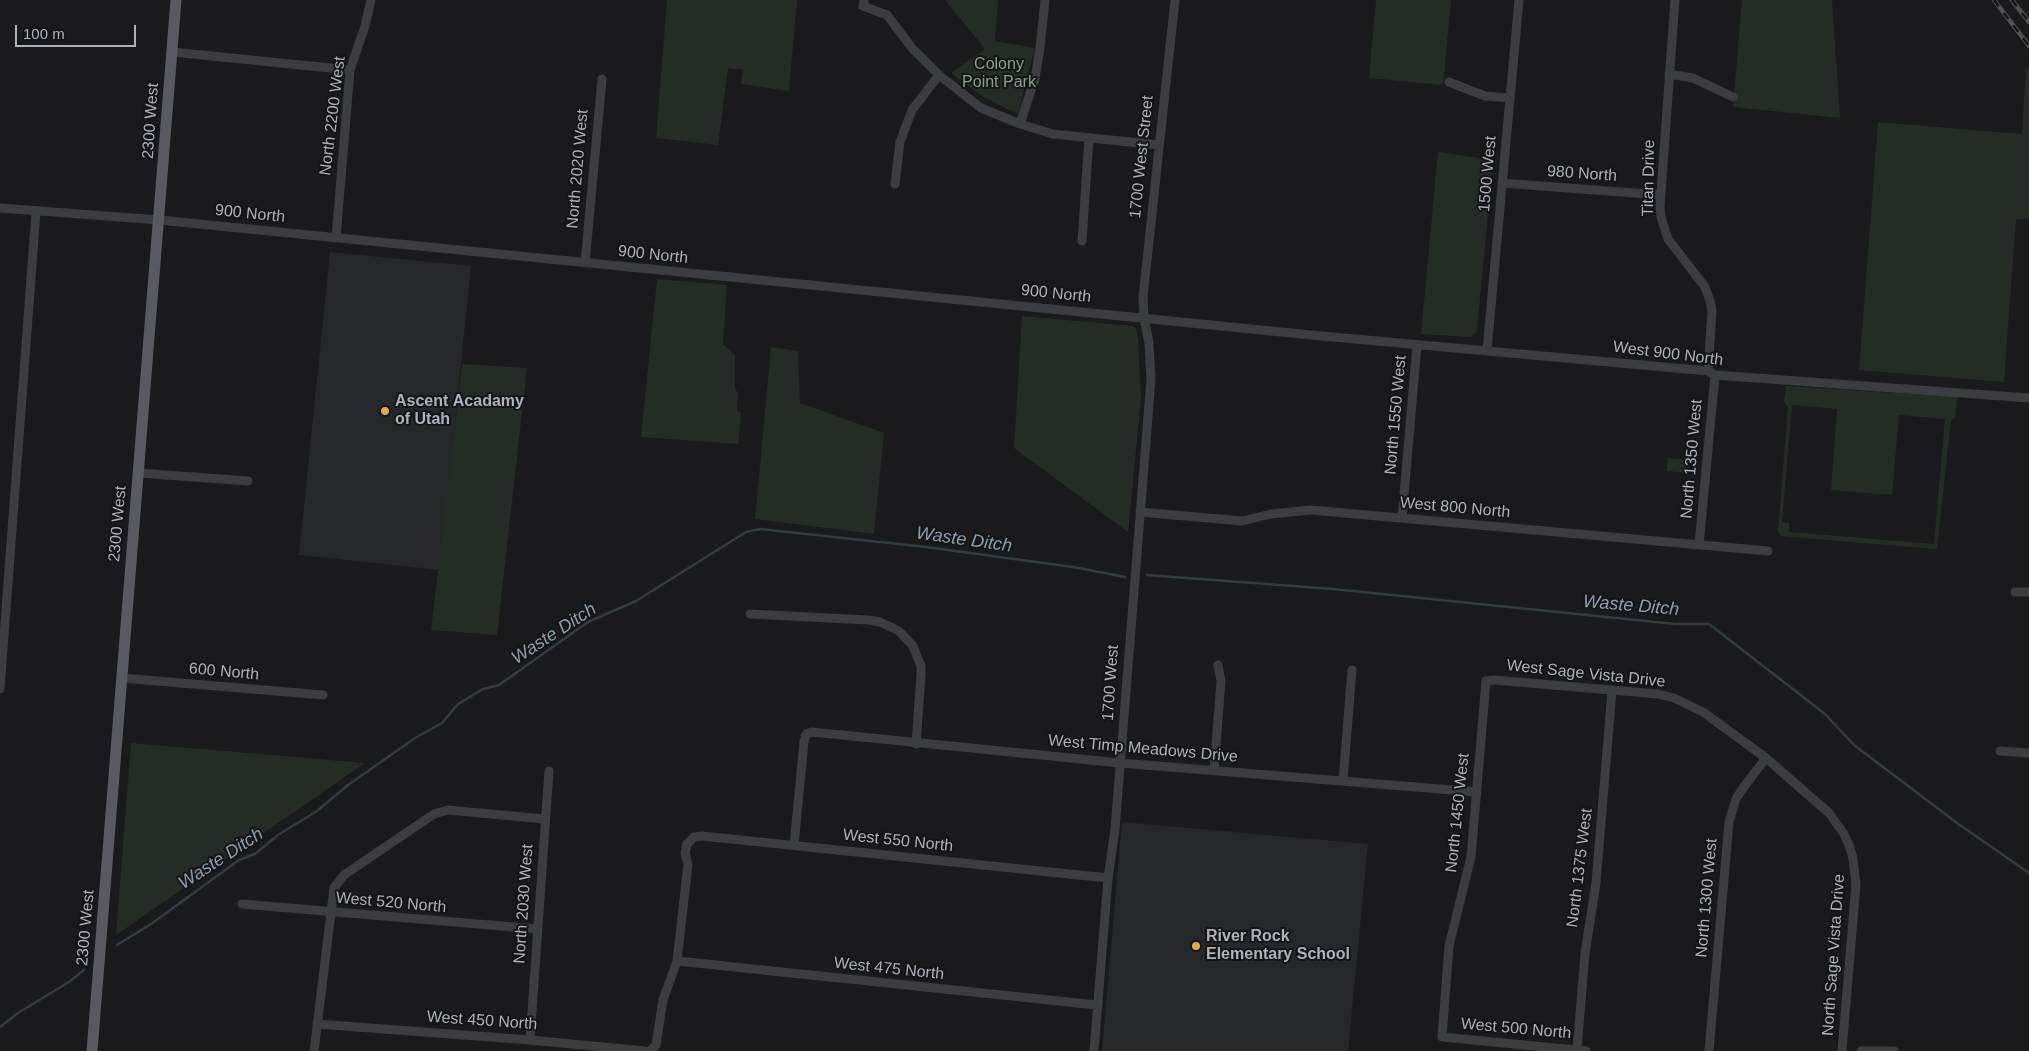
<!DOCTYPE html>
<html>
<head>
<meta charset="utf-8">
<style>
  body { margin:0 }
  #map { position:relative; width:2029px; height:1051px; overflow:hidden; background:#1a1a1c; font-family:Arial,sans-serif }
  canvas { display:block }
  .scale { position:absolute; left:15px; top:25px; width:121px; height:22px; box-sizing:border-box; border:2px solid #aeb2ba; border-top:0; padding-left:6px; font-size:15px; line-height:18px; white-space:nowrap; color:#aeb2ba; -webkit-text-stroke:4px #151517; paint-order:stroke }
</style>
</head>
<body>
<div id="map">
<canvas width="2029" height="1051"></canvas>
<div class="scale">100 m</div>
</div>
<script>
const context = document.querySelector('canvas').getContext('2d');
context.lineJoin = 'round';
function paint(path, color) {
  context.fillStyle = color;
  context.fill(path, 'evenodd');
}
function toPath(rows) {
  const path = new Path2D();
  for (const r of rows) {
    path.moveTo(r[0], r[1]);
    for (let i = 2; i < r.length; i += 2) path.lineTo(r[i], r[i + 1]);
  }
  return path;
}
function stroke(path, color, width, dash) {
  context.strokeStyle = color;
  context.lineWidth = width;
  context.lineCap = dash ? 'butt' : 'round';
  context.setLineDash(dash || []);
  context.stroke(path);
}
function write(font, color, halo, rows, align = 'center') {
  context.font = font + ' Arial,sans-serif';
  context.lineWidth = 4;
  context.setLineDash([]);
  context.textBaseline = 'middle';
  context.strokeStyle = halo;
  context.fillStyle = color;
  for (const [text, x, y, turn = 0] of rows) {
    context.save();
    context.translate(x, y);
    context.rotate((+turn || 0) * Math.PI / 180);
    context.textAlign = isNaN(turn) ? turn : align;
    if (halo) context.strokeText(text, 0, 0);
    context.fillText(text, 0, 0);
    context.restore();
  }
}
paint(toPath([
  [330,252,471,266,440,570,299,555],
  [1122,822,1368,844,1348,1051,1102,1051]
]), '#262729');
paint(toPath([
  [667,0,797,0,789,91,741,84,743,70,728,68,718,145,656,138],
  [945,0,998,0,995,41,1035,48,1018,114,985,98,951,73,985,49],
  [1376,0,1451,0,1443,85,1369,78],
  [1742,0,1832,0,1840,118,1733,107],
  [2029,68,2029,219,2016,219,2004,382,1859,370,1878,122,2022,134,2026,70],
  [1438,152,1493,160,1477,331,1471,337,1421,334],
  [657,279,727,285,723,344,735,355,735,387,738,394,737,410,741,413,738,444,641,437],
  [1022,316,1133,326,1136,329,1138,337,1141,398,1128,532,1014,448],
  [771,347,798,351,800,403,884,433,874,534,755,519],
  [462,364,527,368,497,635,431,630],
  [1786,386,1957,397,1955,419,1951,420,1937,548,1935,549,1781,536,1778,531,1788,407,1784,402],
  [1792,405,1837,409,1831,490,1892,495,1899,415,1945,419,1934,544,1789,532,1789,523,1782,522],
  [1668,458,1690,460,1689,473,1667,471],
  [131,743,365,763,116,935]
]), '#252c25');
stroke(toPath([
  [1147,575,1333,589,1675,624,1709,624,1825,714,1854,745,1957,823,2029,873],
  [117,945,151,924,239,860,255,854,278,835,317,811,348,785,415,738,442,723,458,704,483,689,499,685,588,622,636,601,746,532,760,529,926,547,1073,567,1125,577],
  [0,1027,18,1013,69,982,84,970]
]), '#333c41', 2.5);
stroke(toPath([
  [864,0,863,6,887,15,912,48,939,75,981,108,1020,124,1053,134,1159,145],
  [1675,0,1660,206,1661,217,1668,239,1705,287,1710,301,1712,311,1708,371],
  [172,52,350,70],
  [1669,74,1693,78,1733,97],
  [1449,82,1485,96,1510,98],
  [1020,124,1035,78,1040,48,1045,0],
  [1502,183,1660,195],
  [895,184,900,142,912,110,939,75],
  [0,208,159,220,1311,335,1708,371,1715,375,2029,398],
  [336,238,350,70,365,26,371,0],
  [1082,241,1089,138],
  [585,263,602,79],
  [1487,350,1519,0],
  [139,473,248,481],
  [1140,512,1242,521,1271,514,1311,510,1768,551],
  [1402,518,1417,345],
  [1699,545,1715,375],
  [2015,592,2029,592],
  [750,614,868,620,880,622,899,631,913,646,921,666,921,675,916,744],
  [122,678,323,695],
  [0,689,36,212],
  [2000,751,2029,753],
  [1214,770,1221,681,1218,665],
  [1343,781,1352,670],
  [794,845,804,742,806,734,812,732,1120,763,1477,792],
  [242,904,537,929],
  [677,961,1097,1005],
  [317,1024,530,1040,645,1051],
  [530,1040,549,771],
  [1577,1050,1585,953,1596,883,1612,691],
  [314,1051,334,888,344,875,434,814,448,810,545,819],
  [650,1051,656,1045,663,1000,677,961,688,864,685,853,687,844,694,837,702,836,1108,878],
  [1094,1051,1108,878,1115,829,1151,379,1149,343,1144,318,1143,297,1175,0],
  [1586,1051,1442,1037,1449,946,1471,857,1486,681,1494,680,1658,694,1674,698,1703,712,1766,758,1829,813,1844,834,1849,845,1853,858,1856,884,1842,1051],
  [1709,1051,1729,822,1736,799,1743,788,1766,758],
  [1861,1051,1894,1051]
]), '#3c3d41', 9);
stroke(toPath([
  [92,1051,176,0]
]), '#585a60', 11);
const rail = toPath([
  [1994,0,2029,46],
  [2012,0,2029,22]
]);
stroke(rail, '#515358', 4.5);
stroke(rail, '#151517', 2.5, [8]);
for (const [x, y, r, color] of [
  [385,411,5,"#e0aa4f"],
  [1196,946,5,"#e0aa4f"]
]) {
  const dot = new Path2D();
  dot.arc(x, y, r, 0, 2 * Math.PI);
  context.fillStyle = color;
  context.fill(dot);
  stroke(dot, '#151517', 2);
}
write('16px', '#88a388', '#151517', [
  ["Colony",999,65],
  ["Point Park",999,83]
]);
write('16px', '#aeb2ba', '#151517', [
  ["North 2200 West",333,116,-83],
  ["2300 West",151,121,-86],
  ["1700 West Street",1142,157,-84],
  ["North 2020 West",578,169,-85],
  ["1500 West",1488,174,-85],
  ["980 North",1582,174,4],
  ["Titan Drive",1649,178,-89],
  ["900 North",250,214,6],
  ["900 North",653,255,6],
  ["900 North",1056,294,6],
  ["West 900 North",1668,354,7],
  ["North 1550 West",1396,415,-85],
  ["North 1350 West",1692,459,-85],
  ["West 800 North",1455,508,5],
  ["2300 West",118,524,-85],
  ["600 North",224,672,5],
  ["West Sage Vista Drive",1586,674,6],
  ["1700 West",1111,683,-86],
  ["West Timp Meadows Drive",1143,749,5],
  ["North 1450 West",1458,813,-84],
  ["West 550 North",898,841,6],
  ["North 1375 West",1580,868,-83],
  ["North 1300 West",1707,898,-85],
  ["West 520 North",391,903,5],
  ["North 2030 West",524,904,-86],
  ["2300 West",86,928,-85],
  ["North Sage Vista Drive",1834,955,-86],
  ["West 475 North",889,969,6],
  ["West 450 North",482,1021,4],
  ["West 500 North",1516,1029,5]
]);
write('bold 16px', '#aeb2ba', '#151517', [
  ["Ascent Acadamy",395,402],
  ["of Utah",395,420],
  ["River Rock",1206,937],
  ["Elementary School",1206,955]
], 'left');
write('italic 18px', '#89a0b1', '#151517', [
  ["Waste Ditch",964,540,8],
  ["Waste Ditch",1631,606,5],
  ["Waste Ditch",554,634,-33],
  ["Waste Ditch",221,859,-33]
]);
</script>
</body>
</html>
